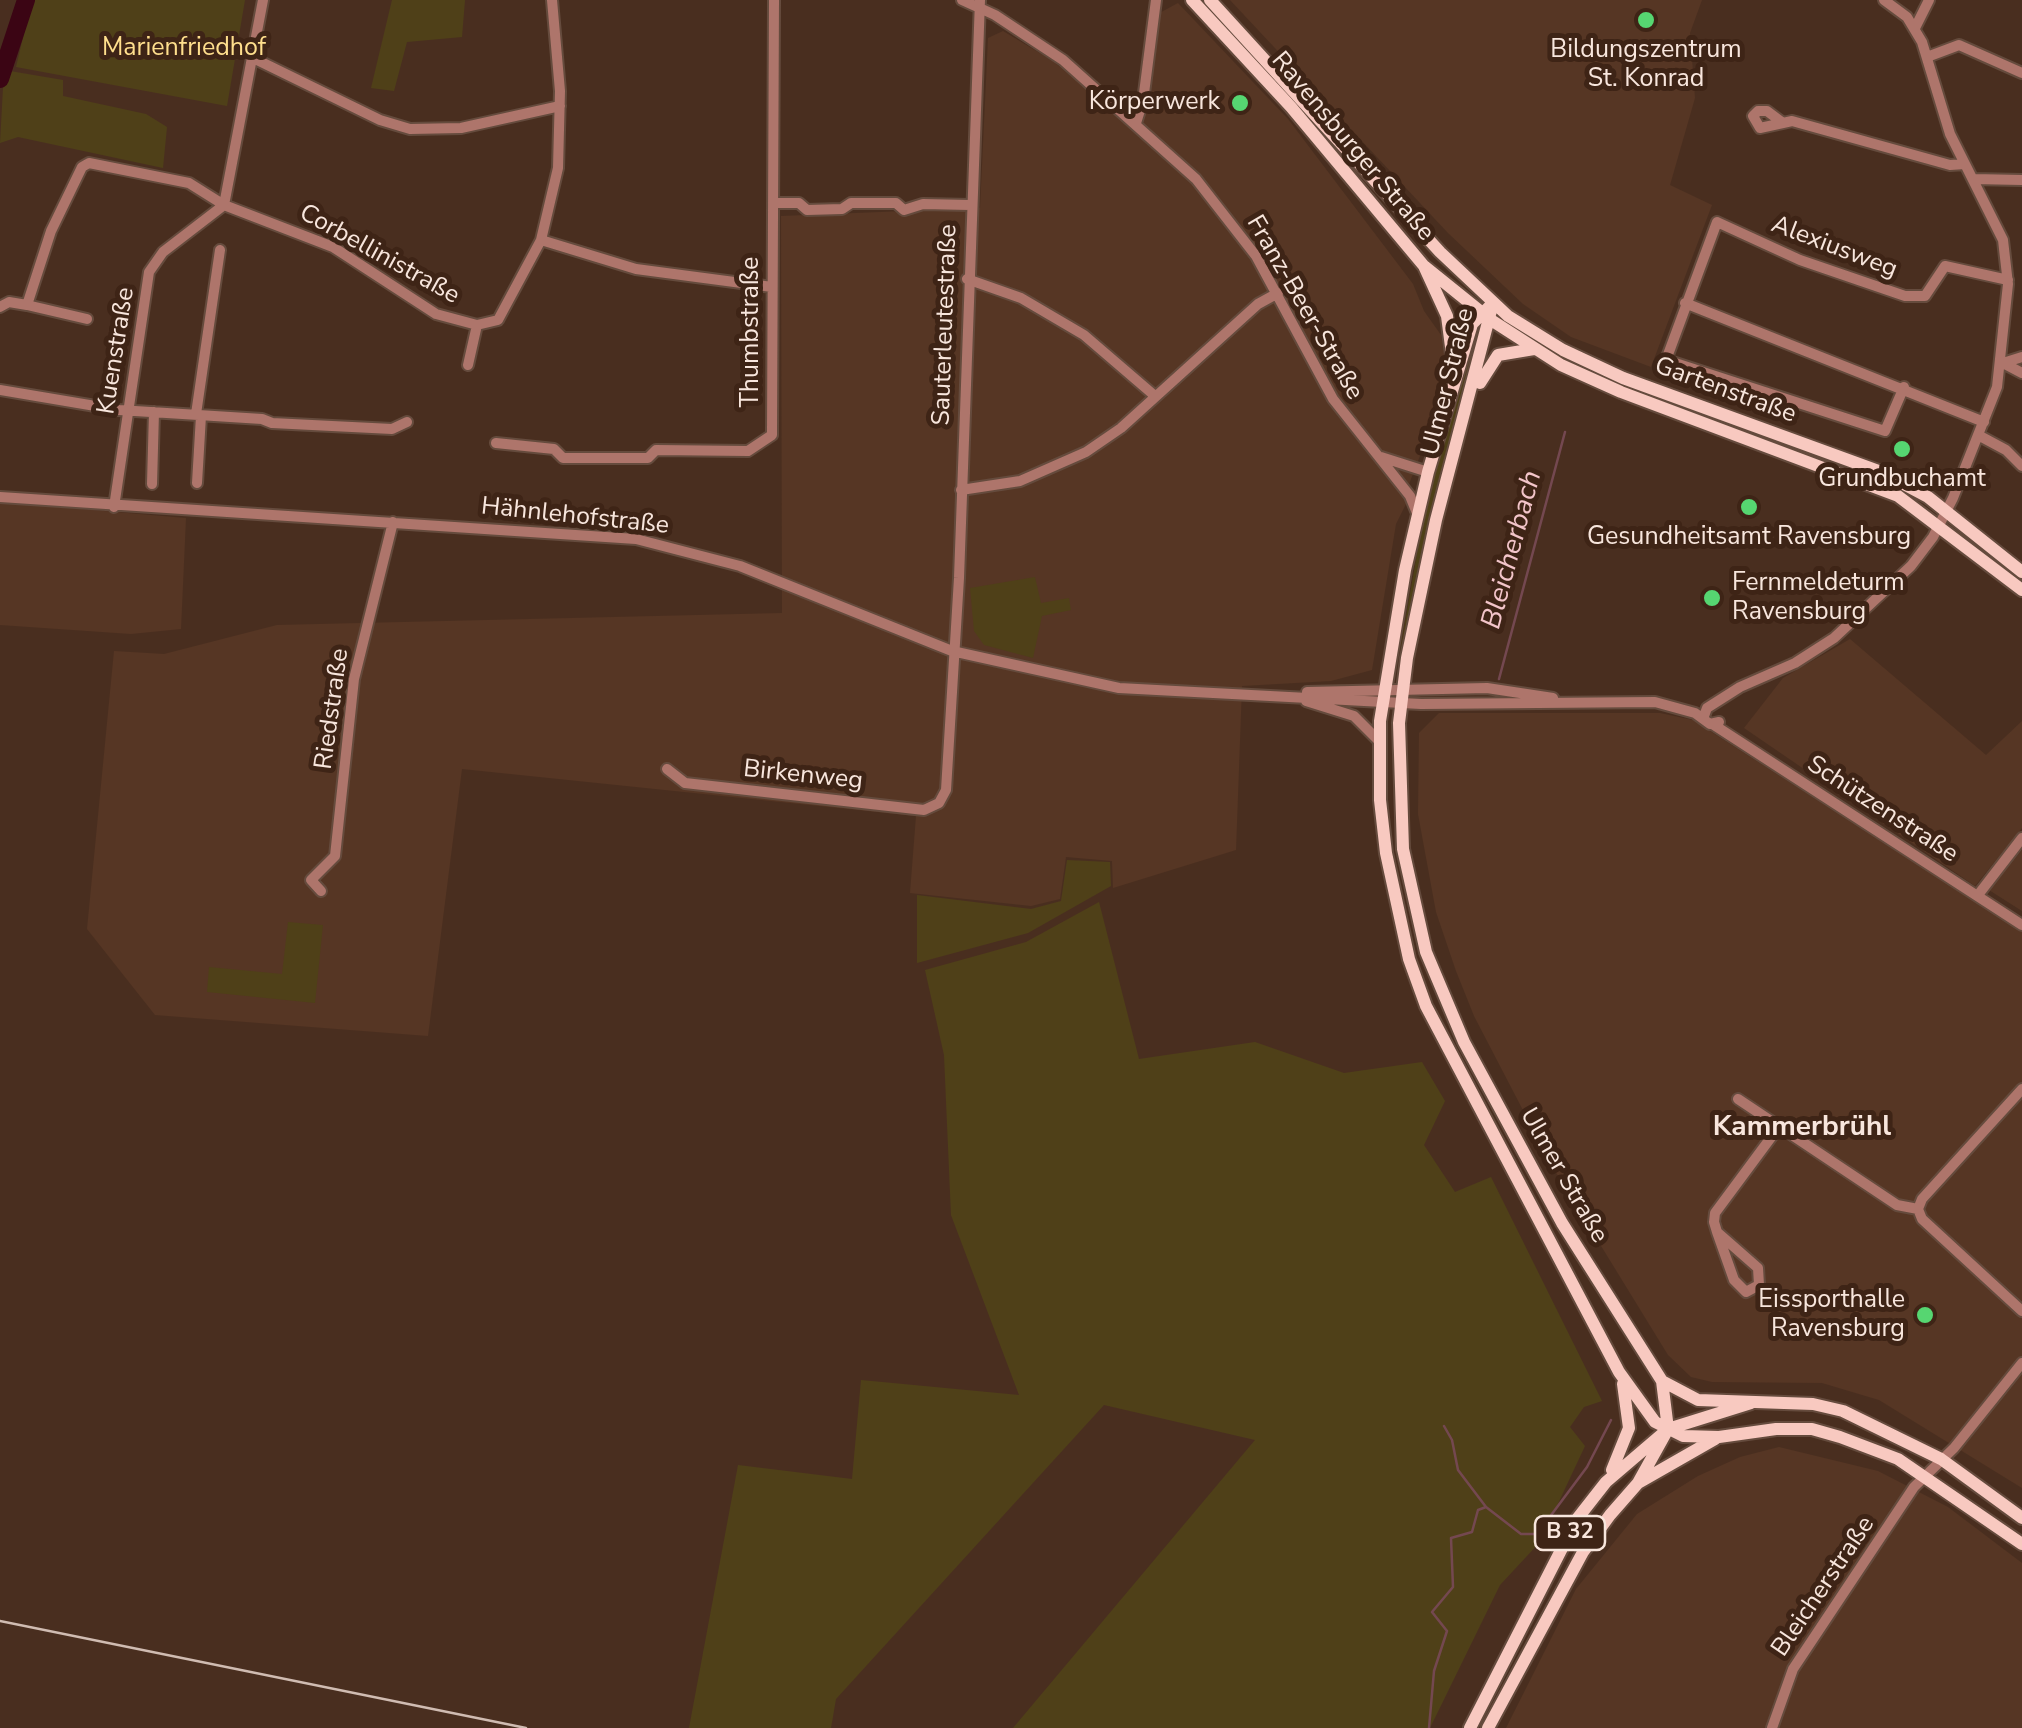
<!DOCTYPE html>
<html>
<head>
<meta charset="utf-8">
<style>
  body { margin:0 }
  canvas { display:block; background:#492e1f }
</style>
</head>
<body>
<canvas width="2022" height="1728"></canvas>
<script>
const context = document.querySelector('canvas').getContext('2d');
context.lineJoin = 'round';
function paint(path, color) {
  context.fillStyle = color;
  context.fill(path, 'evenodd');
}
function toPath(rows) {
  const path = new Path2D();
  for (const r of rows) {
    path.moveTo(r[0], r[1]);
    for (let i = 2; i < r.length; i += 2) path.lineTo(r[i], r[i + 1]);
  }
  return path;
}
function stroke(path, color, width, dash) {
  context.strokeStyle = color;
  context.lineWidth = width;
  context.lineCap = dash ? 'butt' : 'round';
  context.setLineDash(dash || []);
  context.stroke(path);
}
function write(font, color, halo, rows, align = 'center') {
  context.font = font + ' "Nunito Sans",sans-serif';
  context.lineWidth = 10;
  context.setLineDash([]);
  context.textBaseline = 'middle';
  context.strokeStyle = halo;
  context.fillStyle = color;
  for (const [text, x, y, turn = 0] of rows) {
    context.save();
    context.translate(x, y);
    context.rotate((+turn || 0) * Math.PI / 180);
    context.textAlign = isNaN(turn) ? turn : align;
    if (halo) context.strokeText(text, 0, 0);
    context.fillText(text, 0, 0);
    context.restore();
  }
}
paint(toPath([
  [1230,0,1702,0,1690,33,1695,98,1670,185,1712,205,1651,367,1571,337,1523,304,1448,233],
  [1178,3,1288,119,1413,284,1424,311,1441,335,1445,359,1423,448,1406,492,1410,496,1396,524,1372,670,1331,681,1242,686,1236,850,1113,888,1112,861,1066,857,1060,899,1031,906,910,893,916,816,462,769,428,1036,155,1015,87,929,114,651,164,654,277,625,782,613,781,216,980,208,988,38,1003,31,1053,61,1123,121,1144,120,1154,16],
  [0,502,186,518,181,629,131,634,0,625],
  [1850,639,1986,755,2022,721,2022,828,1975,886,1744,728,1783,678],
  [1439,713,1660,713,1693,720,2022,932,2022,1488,1879,1400,1822,1383,1712,1382,1691,1377,1668,1355,1552,1166,1474,1016,1456,971,1436,912,1418,814,1419,733],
  [2022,850,2022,911,1989,890],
  [1779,1447,1878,1471,1948,1507,2022,1563,2022,1728,1506,1728,1576,1589,1637,1514,1698,1476,1740,1457]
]), '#563624');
paint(toPath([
  [32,0,245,0,227,106,16,67],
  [392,0,465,0,462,37,407,42,394,91,371,88],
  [4,70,63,80,63,96,146,114,167,127,163,168,18,137,0,143],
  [1473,333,1479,335,1400,651,1423,519],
  [1035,577,1041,603,1069,598,1071,610,1042,616,1033,658,984,645,974,631,970,588],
  [1067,860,1110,862,1111,886,1028,933,917,963,917,895,1031,909,1061,901],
  [1099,902,1139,1059,1255,1042,1344,1073,1422,1062,1445,1101,1424,1145,1455,1192,1491,1177,1602,1401,1584,1407,1570,1427,1585,1446,1540,1542,1500,1585,1430,1728,1013,1728,1255,1440,1104,1405,836,1699,831,1728,689,1728,738,1465,852,1479,861,1380,1019,1395,951,1215,944,1055,925,970,1026,942],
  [288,922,323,925,315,1003,207,992,209,967,282,974]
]), '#4f4018');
stroke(toPath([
  [1499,679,1565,432],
  [1444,1426,1452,1440,1458,1470,1486,1507],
  [1429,1728,1434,1671,1447,1631,1432,1612,1453,1587,1451,1538,1472,1532,1478,1510,1486,1507,1521,1534,1537,1534,1587,1467,1611,1420]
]), '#744850', 2.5);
stroke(toPath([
  [0,79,26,0]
]), '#3b0514', 18);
const minor = toPath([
  [962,0,995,15,1063,60,1196,179,1256,256,1333,399,1410,496,1417,513],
  [1915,28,1929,0],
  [1927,57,1959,45,2022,73],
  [253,58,380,120,410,129,461,128,560,106],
  [1136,123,1143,101,1156,0],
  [1783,123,1760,128,1753,116,1758,111,1767,111,1783,123,1792,121,1950,165,1965,164],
  [1973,179,2022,180],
  [773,203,799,203,807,210,842,209,851,203,896,203,904,210,923,204,970,205],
  [541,240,636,269,772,287],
  [967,279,1021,298,1084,335,1155,396],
  [1685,303,1984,422],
  [0,307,9,302,27,305],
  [87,319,27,305,51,231,82,167,89,163,189,183,224,205,333,247,436,314,477,325,498,320,541,240,558,168,560,91,552,0],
  [2003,363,2022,373],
  [2003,363,2022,357],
  [468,365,477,325],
  [1904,387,1885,431,1666,360,1717,222,1800,260,1905,296,1925,296,1945,266,2008,280],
  [0,390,119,410,262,419,272,423,392,429,407,422],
  [196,414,220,250],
  [1978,435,2006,450,2022,466],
  [496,443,554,449,563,458,648,458,656,450,748,451,772,435,774,0],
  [1381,457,1428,472],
  [197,483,201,416],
  [152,484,154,412],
  [961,490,1020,481,1086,452,1121,428,1258,304,1278,293],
  [0,497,636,539,740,566,952,651,1119,688,1421,704,1655,702,1695,713,1710,724,1719,722],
  [114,507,149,272,163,252,224,205,263,0],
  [1307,692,1487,688,1553,698],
  [1306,701,1354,716,1380,742],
  [1704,716,1707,708,1740,687,1795,663,1834,638,1911,566,1933,537,1953,498,1997,387,2008,284,2003,240,1950,134,1922,42,1907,17,1884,0],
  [1714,725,2022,925],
  [667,769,685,783,924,810,939,803,946,790,959,578,980,0],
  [321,891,311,880,335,856,354,679,393,522],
  [1978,895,2022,838],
  [1738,1099,1897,1205,1918,1209],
  [1918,1209,1922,1199,2022,1089],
  [1918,1209,1922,1219,2022,1311],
  [1717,1232,1734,1280,1746,1292,1759,1285,1758,1268,1717,1232,1714,1222,1715,1213,1778,1128],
  [1772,1728,1793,1669,1914,1487,1954,1448,2022,1363]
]);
const major = toPath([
  [1192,0,1291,107,1424,266,1491,320,1561,365,1621,392,1898,496,2022,590],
  [1210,0,1440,252,1508,316,1563,350,1623,378,1881,472,1928,497,2022,572],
  [1424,266,1447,316,1454,370],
  [1493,303,1472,324,1428,472,1405,570,1380,721,1380,800,1386,853,1409,959,1426,1006,1619,1372,1655,1422,1683,1436,1719,1437,1776,1429,1812,1429,1840,1437,1898,1459,2022,1544],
  [1493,303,1436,520,1407,658,1399,723,1403,849,1426,952,1464,1042,1562,1223,1662,1381,1668,1429,1638,1483],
  [1480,383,1498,355,1534,349],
  [1662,1381,1698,1400,1813,1404,1843,1411,1941,1459,2022,1518],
  [1612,1470,1629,1428,1623,1384],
  [1470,1728,1577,1519,1606,1482,1668,1429,1751,1403],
  [1488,1728,1583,1552,1610,1515,1638,1483,1715,1439]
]);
stroke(minor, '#654b3d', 14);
stroke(major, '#654b3d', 16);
stroke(minor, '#ae756b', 10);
stroke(major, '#f8c9c0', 12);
stroke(toPath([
  [0,1621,526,1728]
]), '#d0bcb2', 2.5);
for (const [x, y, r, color] of [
  [1646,20,10,"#56d671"],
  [1240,103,10,"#56d671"],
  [1902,449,10,"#56d671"],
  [1749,507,10,"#56d671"],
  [1712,598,10,"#56d671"],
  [1925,1315,10,"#56d671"]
]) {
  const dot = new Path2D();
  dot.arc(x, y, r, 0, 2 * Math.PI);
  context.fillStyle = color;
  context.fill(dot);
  stroke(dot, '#3e2416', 4);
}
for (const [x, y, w] of [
  [1570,1533,70]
]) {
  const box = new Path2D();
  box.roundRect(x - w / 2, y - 17, w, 34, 8);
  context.fillStyle = '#3e2416';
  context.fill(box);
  stroke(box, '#f8e6dd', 2.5);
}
write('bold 22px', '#f8e6dd', null, [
  ["B 32",1570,1533]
]);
write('25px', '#ffdf8d', '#3e2416', [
  ["Marienfriedhof",184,49]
]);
write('25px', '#f8e6dd', '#3e2416', [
  ["Bildungszentrum",1646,51],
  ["St. Konrad",1646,80],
  ["Körperwerk",1220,103,"right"],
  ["Grundbuchamt",1902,480],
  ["Gesundheitsamt Ravensburg",1749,538],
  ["Fernmeldeturm",1732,584,"left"],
  ["Ravensburg",1732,613,"left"],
  ["Eissporthalle",1905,1301,"right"],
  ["Ravensburg",1905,1330,"right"]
]);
write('25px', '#f8e6dd', '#3e2416', [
  ["Ravensburger Straße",1352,147,50],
  ["Alexiusweg",1834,248,21],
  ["Corbellinistraße",379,255,29],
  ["Franz-Beer-Straße",1304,308,60],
  ["Sauterleutestraße",946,325,-88],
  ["Thumbstraße",752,332,-90],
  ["Kuenstraße",117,351,-81],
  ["Ulmer Straße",1449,382,-76],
  ["Gartenstraße",1725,391,20],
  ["Hähnlehofstraße",575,517,6],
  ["Riedstraße",333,709,-82],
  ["Birkenweg",803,776,6],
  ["Schützenstraße",1882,810,33],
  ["Ulmer Straße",1563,1176,60],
  ["Bleicherstraße",1824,1587,-56]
]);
write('italic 28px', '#f3c5ca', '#3e2416', [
  ["Bleicherbach",1513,550,-75]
]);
write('bold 28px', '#f8e6dd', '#3e2416', [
  ["Kammerbrühl",1802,1128]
]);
</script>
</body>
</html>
